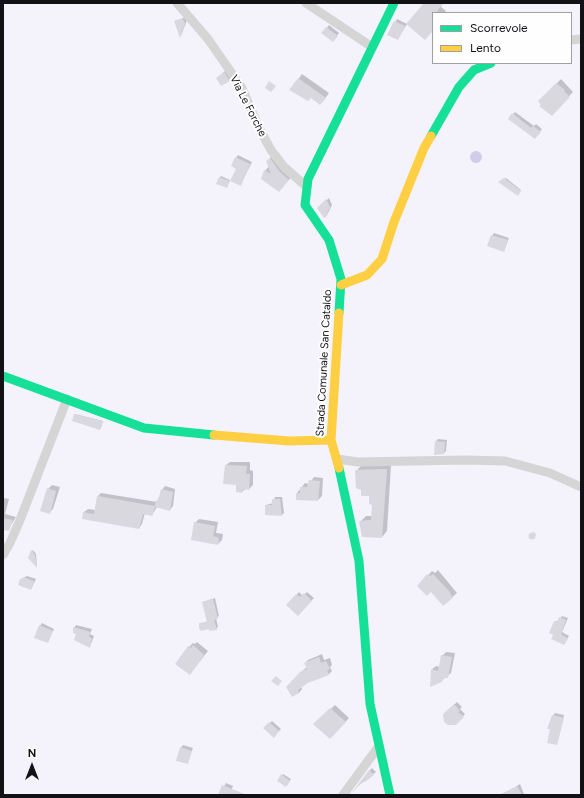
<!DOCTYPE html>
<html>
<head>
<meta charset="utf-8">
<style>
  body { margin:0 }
  #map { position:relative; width:584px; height:798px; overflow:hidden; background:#f4f2fb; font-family:Figtree,sans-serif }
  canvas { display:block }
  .frame { position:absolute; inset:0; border:4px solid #121116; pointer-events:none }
  .legend { position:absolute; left:432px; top:12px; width:140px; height:52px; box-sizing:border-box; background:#fefefe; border:1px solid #a09fa1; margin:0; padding:5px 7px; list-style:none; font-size:12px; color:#121116 }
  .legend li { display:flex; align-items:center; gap:8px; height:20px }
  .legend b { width:20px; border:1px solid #a09fa1 }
  .north { position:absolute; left:12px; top:746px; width:40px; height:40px; -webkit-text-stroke:3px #fefefe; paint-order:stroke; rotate:0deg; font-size:11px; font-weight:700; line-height:16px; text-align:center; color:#121116 }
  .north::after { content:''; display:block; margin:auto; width:14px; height:18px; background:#121116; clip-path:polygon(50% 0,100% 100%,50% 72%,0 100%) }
</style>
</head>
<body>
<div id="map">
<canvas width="584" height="798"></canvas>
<div class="frame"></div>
<ul class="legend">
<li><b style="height:5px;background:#16e098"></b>Scorrevole</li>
<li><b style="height:5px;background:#ffcf43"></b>Lento</li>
</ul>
<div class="north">N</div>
</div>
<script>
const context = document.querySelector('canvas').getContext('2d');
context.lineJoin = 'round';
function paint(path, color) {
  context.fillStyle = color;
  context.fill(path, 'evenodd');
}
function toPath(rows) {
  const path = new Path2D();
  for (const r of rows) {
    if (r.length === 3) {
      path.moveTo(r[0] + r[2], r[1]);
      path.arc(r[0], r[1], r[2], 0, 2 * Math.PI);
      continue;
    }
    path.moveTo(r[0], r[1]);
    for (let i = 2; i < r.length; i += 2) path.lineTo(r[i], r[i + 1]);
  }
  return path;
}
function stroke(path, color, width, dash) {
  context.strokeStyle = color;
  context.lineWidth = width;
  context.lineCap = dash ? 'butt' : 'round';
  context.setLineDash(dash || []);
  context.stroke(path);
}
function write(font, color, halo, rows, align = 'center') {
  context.font = font + ' Figtree,sans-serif';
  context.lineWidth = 4;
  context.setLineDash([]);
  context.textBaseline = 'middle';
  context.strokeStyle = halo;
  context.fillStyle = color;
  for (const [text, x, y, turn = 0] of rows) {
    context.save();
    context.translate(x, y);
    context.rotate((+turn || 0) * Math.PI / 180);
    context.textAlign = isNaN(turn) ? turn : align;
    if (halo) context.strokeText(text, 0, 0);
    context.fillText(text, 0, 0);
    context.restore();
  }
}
paint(toPath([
  [476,157,6]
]), '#d2ccea');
paint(toPath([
  [425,3,443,3,441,7,446,11,445,13,433,13,433,29],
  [185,17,187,20,181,36,176,22],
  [397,19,407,24,398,39,389,34],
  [329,25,339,33,335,38,323,33],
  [226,70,231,78,229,80,217,78],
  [302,74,329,93,324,100,291,89],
  [561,79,573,92,552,114,539,101],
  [515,112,534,126,536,124,542,129,537,136,513,114],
  [238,155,252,162,241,184,236,158],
  [271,157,293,175,279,191,265,171,269,166,267,161],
  [221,176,230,180,227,187,220,177],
  [506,178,521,190,518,194,500,182],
  [329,198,332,205,327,215,318,208],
  [494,233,509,238,504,251,492,236],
  [75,414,103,421,101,428,100,429],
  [438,439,447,440,446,451,444,453,436,441],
  [230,462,250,462,250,470,253,471,253,485,249,489,246,488,242,492,226,465],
  [362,465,391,465,387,531,382,537,360,522,366,516,372,516,373,504,356,471],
  [314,477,323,478,322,496,318,500,297,493,305,483,309,484],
  [52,485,60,487,53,509,49,513,48,489],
  [165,486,175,489,173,506,170,510,157,507,152,515,145,513,142,524,139,528,83,518,84,512,88,509,95,510,98,496,101,493,157,502,162,490],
  [275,497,282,497,284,513,282,515,266,505,273,503],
  [3,498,9,499,5,514,16,517,8,530,3,529],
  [199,519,218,522,216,533,223,534,222,540,218,544,195,523],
  [534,532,536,535,531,538,529,535],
  [33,550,36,554,37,566,29,557],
  [438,570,457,593,443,605,431,591,418,586,432,571,435,573],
  [27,576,36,579,31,589,21,579],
  [299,592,303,596,307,592,314,598,298,614,288,604],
  [215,598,219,616,216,618,218,627,216,629,200,624,208,621,203,602],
  [562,616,568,618,562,632,569,636,564,644,555,622,559,620],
  [42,623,54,629,48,642,40,626],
  [76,625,92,629,90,634,94,636,90,647,77,633,74,628],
  [197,642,208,651,190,674,177,664,189,647,193,643,195,644],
  [446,652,455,653,451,673,441,681,432,669,436,666,440,667,442,656],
  [322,654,324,660,330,658,332,665,330,667,332,671,329,674,308,682,301,687,302,689,299,693,292,696,301,672,307,667,305,663,308,660],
  [457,702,462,707,460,709,465,714,456,724,444,714],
  [335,705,349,718,334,734,315,724],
  [555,713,564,715,557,744,553,716],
  [272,721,281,729,276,734,265,728],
  [183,745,193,748,187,763,181,748],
  [372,768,376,772,358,786,370,770],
  [283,774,291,779,287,785,282,775],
  [226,783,233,786,229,795,219,795],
  [520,784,524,794,511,795,509,791]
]), '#0003');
paint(toPath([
  [424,3,443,3,436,13,433,13,433,31,425,40,406,24],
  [182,18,185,23,180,38,174,21],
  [394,21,405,26,398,40,387,35],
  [326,27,338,36,333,42,321,33],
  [224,72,230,81,221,86,216,78],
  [298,78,326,98,320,105,311,98,308,101,289,90],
  [269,81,276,86,271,92,265,88],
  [556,83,565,90,564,91,570,97,552,116,539,106,541,105,538,101],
  [512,113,531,128,533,126,541,132,535,139,508,119],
  [235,157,250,164,241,186,230,181,236,169,231,166],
  [270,158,279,171,289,180,279,192,261,179,264,170,271,174,266,161],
  [219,177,230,181,227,188,216,184],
  [504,178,521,191,518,196,498,182],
  [326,199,331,209,328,210,327,216,324,218,317,208],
  [491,235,508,240,504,252,487,246],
  [74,414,103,421,100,430,72,421],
  [435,441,445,442,444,454,434,455],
  [225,465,247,466,246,474,250,474,249,490,243,489,242,493,236,492,236,485,223,484],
  [387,469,382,538,362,537,359,521,371,520,372,505,369,504,369,496,361,496,361,490,356,488,355,470],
  [309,480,320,481,318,501,296,500,296,493,300,493,300,487,307,487],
  [47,488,56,491,50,514,40,511],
  [161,489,173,492,170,511,155,507,152,516,143,514,139,529,82,519,83,512,94,514,97,496,155,506,156,500,158,501],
  [272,499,280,499,282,516,265,515,265,505,272,505],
  [3,518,13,520,9,531,3,530],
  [194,522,215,526,213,536,219,538,218,545,191,540],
  [532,536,3.5],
  [31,550,35,555,37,568,28,558],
  [427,574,430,576,433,574,449,591,453,598,443,606,431,592,427,596,417,586],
  [23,577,34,581,31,590,18,585,20,579,23,579],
  [304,593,312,601,298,616,286,605,296,594,300,597],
  [213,599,218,619,214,620,217,630,209,631,209,629,201,631,199,628,199,623,207,622,202,602],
  [559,617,566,620,561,634,568,639,564,645,551,639,553,635,549,633,554,621,557,622],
  [39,625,53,631,48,643,34,638],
  [73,627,90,632,89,637,92,638,90,648,74,640,76,634,73,633],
  [193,645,204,655,190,675,175,664,188,646,191,648],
  [441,655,452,657,448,678,444,678,442,682,430,687,431,669,438,671],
  [319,657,321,663,326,661,330,669,327,670,329,675,308,683,298,690,299,693,292,697,286,687,300,672,307,669,304,663],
  [276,676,282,681,278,686,271,681],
  [454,704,460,711,458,712,464,717,456,725,448,725,444,722,443,714],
  [330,708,346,722,330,739,313,724],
  [552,715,564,718,557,745,547,743,550,729,547,729],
  [269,722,279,731,274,738,263,728],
  [180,747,192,751,188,764,176,761],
  [369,770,374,775,365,782,364,780,350,795],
  [281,774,290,781,286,787,277,781],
  [222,785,247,795,218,795],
  [517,786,522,795,499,795]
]), '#dad8df');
stroke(toPath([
  [177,3,208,39,242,88,259,128,271,150,284,167,307,187],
  [306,3,372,47],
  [571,40,581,39],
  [337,459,358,462,466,460,505,461,550,473,581,487],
  [3,555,10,543,20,520,67,399],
  [343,795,379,746]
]), '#d5d5d6', 9);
stroke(toPath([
  [431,136,459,87,474,70,491,63],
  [339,313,341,279,329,240,305,205,308,179,394,3],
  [3,376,144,428,214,435],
  [339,468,359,561,370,704,390,795]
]), '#16e098', 9);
stroke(toPath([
  [341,285,367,275,382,259,394,222,424,148,431,136],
  [214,435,289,441,331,440],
  [339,468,331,440,339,313]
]), '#ffcf43', 9);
write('11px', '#121116', '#fefefe', [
  ["Via Le Forche",248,106,63],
  ["Strada Comunale San Cataldo",324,363,-87]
]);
</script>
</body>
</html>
